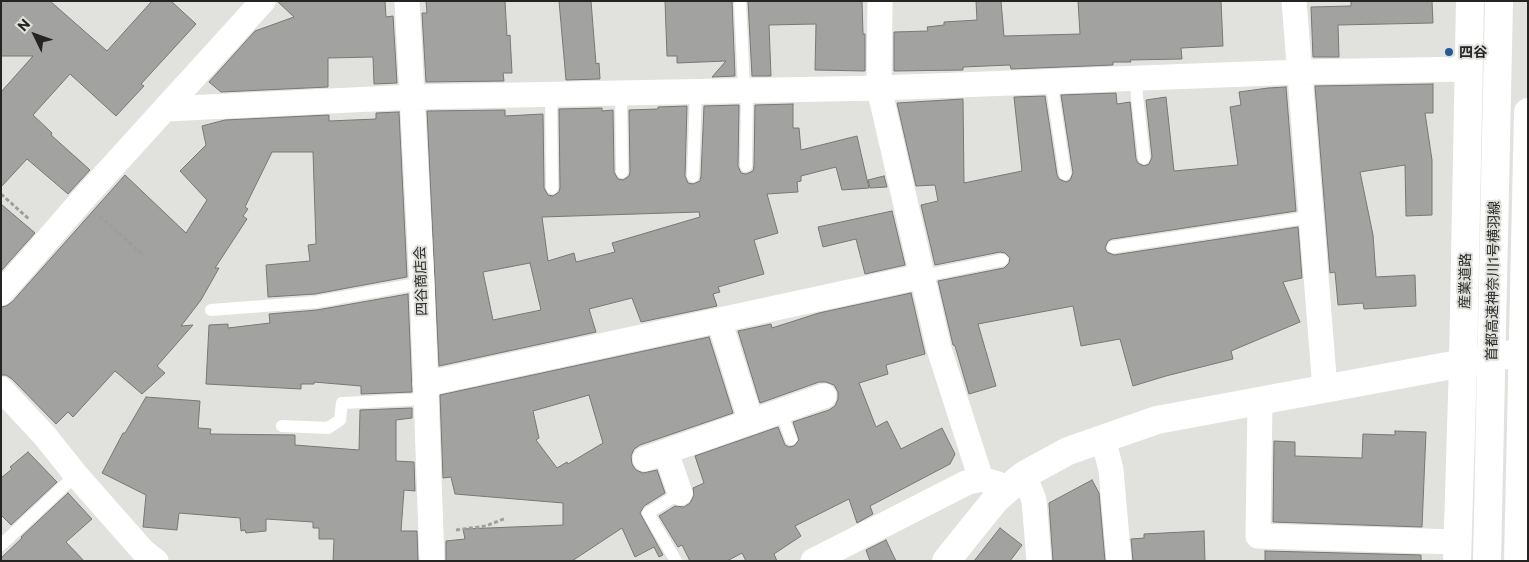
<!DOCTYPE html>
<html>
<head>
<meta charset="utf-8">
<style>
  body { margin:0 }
  #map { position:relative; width:1529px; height:562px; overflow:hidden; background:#e1e1dd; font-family:Commissioner,sans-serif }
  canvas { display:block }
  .frame { position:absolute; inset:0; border:2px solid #252423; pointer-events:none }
  .north { position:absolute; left:10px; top:10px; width:50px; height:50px; -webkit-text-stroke:4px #e1e1dd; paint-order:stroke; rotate:312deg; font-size:14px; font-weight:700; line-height:20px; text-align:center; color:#252423 }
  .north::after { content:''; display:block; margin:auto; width:18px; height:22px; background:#252423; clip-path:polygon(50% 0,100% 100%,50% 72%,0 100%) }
</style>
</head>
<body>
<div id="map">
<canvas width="1529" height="562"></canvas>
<div class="frame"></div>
<div class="north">N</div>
</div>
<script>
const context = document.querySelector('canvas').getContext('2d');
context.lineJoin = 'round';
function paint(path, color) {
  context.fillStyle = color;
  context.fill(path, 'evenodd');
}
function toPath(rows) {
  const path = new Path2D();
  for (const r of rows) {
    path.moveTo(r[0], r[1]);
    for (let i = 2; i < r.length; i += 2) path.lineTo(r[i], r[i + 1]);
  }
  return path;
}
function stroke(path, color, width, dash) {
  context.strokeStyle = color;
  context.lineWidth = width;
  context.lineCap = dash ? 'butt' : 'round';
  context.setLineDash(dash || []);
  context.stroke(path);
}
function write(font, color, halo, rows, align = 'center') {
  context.font = font + ' Commissioner,"Noto Sans JP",sans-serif';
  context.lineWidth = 4;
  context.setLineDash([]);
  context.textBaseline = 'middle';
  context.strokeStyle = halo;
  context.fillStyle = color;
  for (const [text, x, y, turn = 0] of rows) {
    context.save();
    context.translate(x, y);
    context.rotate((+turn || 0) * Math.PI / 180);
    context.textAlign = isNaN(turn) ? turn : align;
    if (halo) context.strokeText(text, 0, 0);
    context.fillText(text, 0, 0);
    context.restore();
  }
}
const building = toPath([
  [1,1,50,1,107,51,152,1,171,1,196,24,141,84,144,86,116,116,70,74,33,115,52,133,51,135,90,170,68,194,27,159,1,187,1,92,33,56,1,56,1,1],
  [277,1,385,1,386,17,393,16,397,83,374,84,373,57,328,58,328,87,221,92,209,82,255,31,294,17,277,1],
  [426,1,505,1,507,36,510,35,512,73,503,73,504,81,426,82,422,13,427,13,426,1],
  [559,1,591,1,596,64,599,63,600,79,566,80,559,1],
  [665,1,732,1,735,76,712,77,726,61,677,63,677,56,667,56,665,1],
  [748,1,862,1,863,34,865,34,865,71,815,70,816,24,769,25,771,76,752,76,748,1],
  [976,1,1001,1,1004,36,1080,34,1078,1,1221,1,1223,46,1181,48,1182,59,1130,60,1131,62,1113,62,1113,65,1011,69,1010,65,963,67,963,70,894,71,894,32,928,31,927,27,944,25,944,22,977,20,976,1],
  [1351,1,1432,1,1433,23,1338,25,1339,57,1313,57,1311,7,1351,6,1351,1],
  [1433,84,1433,113,1425,113,1432,160,1432,215,1406,216,1405,165,1360,172,1373,235,1376,277,1415,275,1416,306,1364,309,1363,303,1338,305,1335,272,1330,273,1315,86,1433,84],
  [1286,87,1296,211,1112,239,1108,241,1105,248,1107,252,1114,255,1298,227,1302,278,1283,282,1300,322,1231,351,1233,359,1166,376,1133,386,1120,339,1081,346,1073,306,978,324,996,386,969,394,955,346,953,345,938,281,1004,268,1009,263,1010,258,1005,253,1000,252,935,265,921,205,938,201,935,185,916,186,897,103,963,99,964,183,1022,171,1014,97,1045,96,1057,175,1059,179,1066,182,1070,180,1073,173,1061,95,1116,93,1117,104,1130,102,1136,159,1138,163,1144,166,1149,164,1152,157,1146,100,1166,97,1174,171,1238,165,1230,107,1241,105,1239,92,1268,88,1286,87],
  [793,104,793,128,799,128,801,150,857,136,869,188,842,190,836,167,801,176,801,181,797,182,798,192,767,194,778,233,754,240,764,274,718,287,720,292,713,294,717,306,641,322,632,298,589,309,596,332,439,366,427,111,505,110,505,116,543,114,544,188,548,195,553,196,559,192,560,188,559,109,602,108,602,111,613,110,614,172,618,179,623,180,629,176,630,172,629,110,658,109,658,107,687,106,685,176,688,183,693,184,700,181,701,176,704,106,739,105,738,166,741,173,746,174,753,171,754,166,755,105,793,104],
  [699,212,700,217,612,243,615,252,576,262,574,253,548,261,542,217,699,212],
  [530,263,541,310,493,320,483,272,530,263],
  [399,112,407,277,315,294,268,297,266,265,310,261,308,245,316,244,313,152,272,152,245,207,248,209,243,216,247,219,215,268,219,268,201,300,181,326,193,325,157,366,165,373,142,394,115,371,73,417,68,412,56,424,12,379,6,375,1,375,1,307,6,306,12,302,125,175,186,233,207,200,180,171,206,145,202,126,225,120,329,115,329,121,376,119,376,113,399,112],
  [884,176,887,187,870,188,868,180,884,176],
  [1,204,35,233,1,271,1,204],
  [892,211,905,265,865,274,856,239,823,247,818,227,892,211],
  [911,293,925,354,886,365,888,374,859,383,876,427,887,421,901,449,942,428,955,454,950,464,870,506,873,514,857,523,849,499,795,526,801,536,774,554,777,561,746,561,742,553,727,561,690,561,682,545,678,547,659,516,675,506,684,507,690,503,694,495,693,488,704,483,695,456,778,427,785,445,789,447,794,446,799,440,793,422,829,410,835,406,838,399,838,392,834,385,826,382,819,382,760,403,738,331,771,324,772,328,819,313,911,293],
  [408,294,412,392,361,394,361,386,314,382,314,384,301,384,301,389,206,384,209,325,228,324,228,328,270,323,269,314,317,310,408,294],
  [709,337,733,413,640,445,634,449,631,456,632,464,636,470,643,473,657,470,665,493,644,506,640,513,663,555,659,557,654,547,635,557,622,528,572,561,446,561,446,541,465,539,463,529,563,525,563,503,455,494,451,477,443,478,440,395,709,337],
  [589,395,603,443,568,464,567,462,557,468,536,440,539,438,533,411,589,395],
  [146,397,200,401,198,428,211,429,210,434,295,435,295,445,359,450,360,410,412,408,412,418,396,420,396,461,414,462,415,491,404,490,401,531,417,531,418,561,333,561,334,539,319,539,319,528,313,528,313,522,266,519,266,531,246,533,245,530,241,531,240,518,179,513,177,530,143,527,146,495,102,473,123,433,125,433,146,397],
  [1395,431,1426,432,1422,527,1273,522,1274,441,1295,442,1295,456,1362,458,1363,434,1395,435,1395,431],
  [28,452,57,482,11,525,1,515,1,478,12,469,10,467,28,452],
  [1092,480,1099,493,1105,561,1053,561,1049,503,1092,480],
  [68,493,92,519,66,542,84,561,1,561,1,558,22,538,21,537,68,493],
  [1000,528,1022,545,1010,561,974,561,1000,528],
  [1204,531,1205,561,1133,561,1131,539,1144,538,1144,534,1204,531],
  [886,540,896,561,870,561,866,550,886,540],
  [1265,551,1421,555,1421,561,1265,561,1265,551]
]);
paint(building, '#a2a3a0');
stroke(building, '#777875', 1);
stroke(toPath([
  [1,194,30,220],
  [100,216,144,256],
  [456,530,486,526,506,518]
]), '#9d9d9a', 3, [4, 2.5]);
stroke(toPath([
  [740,1,744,90],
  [1135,78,1144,158],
  [1051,81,1065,174],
  [621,93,622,172],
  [551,95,552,188],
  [746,166,747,90],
  [693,176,696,91],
  [1113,247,1311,217],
  [923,276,1002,260],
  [211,310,316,302,422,283],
  [781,412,791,439],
  [282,426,328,428,340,420,342,403,425,399],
  [1,545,76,475],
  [676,561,648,513,680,493]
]), '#fff', 12);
stroke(toPath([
  [407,1,422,283,432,561],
  [880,1,879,88,939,349,981,479],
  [1294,1,1325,389],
  [166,109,413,97,879,88,1300,72,1468,69],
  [1,293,83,199,263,1],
  [719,320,751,422],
  [425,384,923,276],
  [1,389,45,436,76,475,144,552,156,561],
  [1260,402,1258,536,1457,542],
  [1103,438,1111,470,1119,561],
  [666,452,680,493],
  [645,459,824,396],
  [1024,475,1034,500,1039,561],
  [813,561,966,483,981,479,998,484]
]), '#fff', 25);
stroke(toPath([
  [946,561,996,499,1024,475,1068,451,1157,420,1528,351]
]), '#fff', 28);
stroke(toPath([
  [1457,561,1463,363,1470,1]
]), '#fff', 28);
stroke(toPath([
  [1487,561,1499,1],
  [1518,561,1528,112]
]), '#fff', 28);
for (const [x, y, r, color] of [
  [1449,52,5,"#255a93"]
]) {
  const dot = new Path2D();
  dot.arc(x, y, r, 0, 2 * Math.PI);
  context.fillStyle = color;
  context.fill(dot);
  stroke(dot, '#e1e1dd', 2);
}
write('bold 14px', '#252423', '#e1e1dd', [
  ["四谷",1459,52]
], 'left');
write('14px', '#252423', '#e1e1dd', [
  ["四谷商店会",421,281,-92],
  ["産業道路",1465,281,-89],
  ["首都高速神奈川1号横羽線",1493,281,-89]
]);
</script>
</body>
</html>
